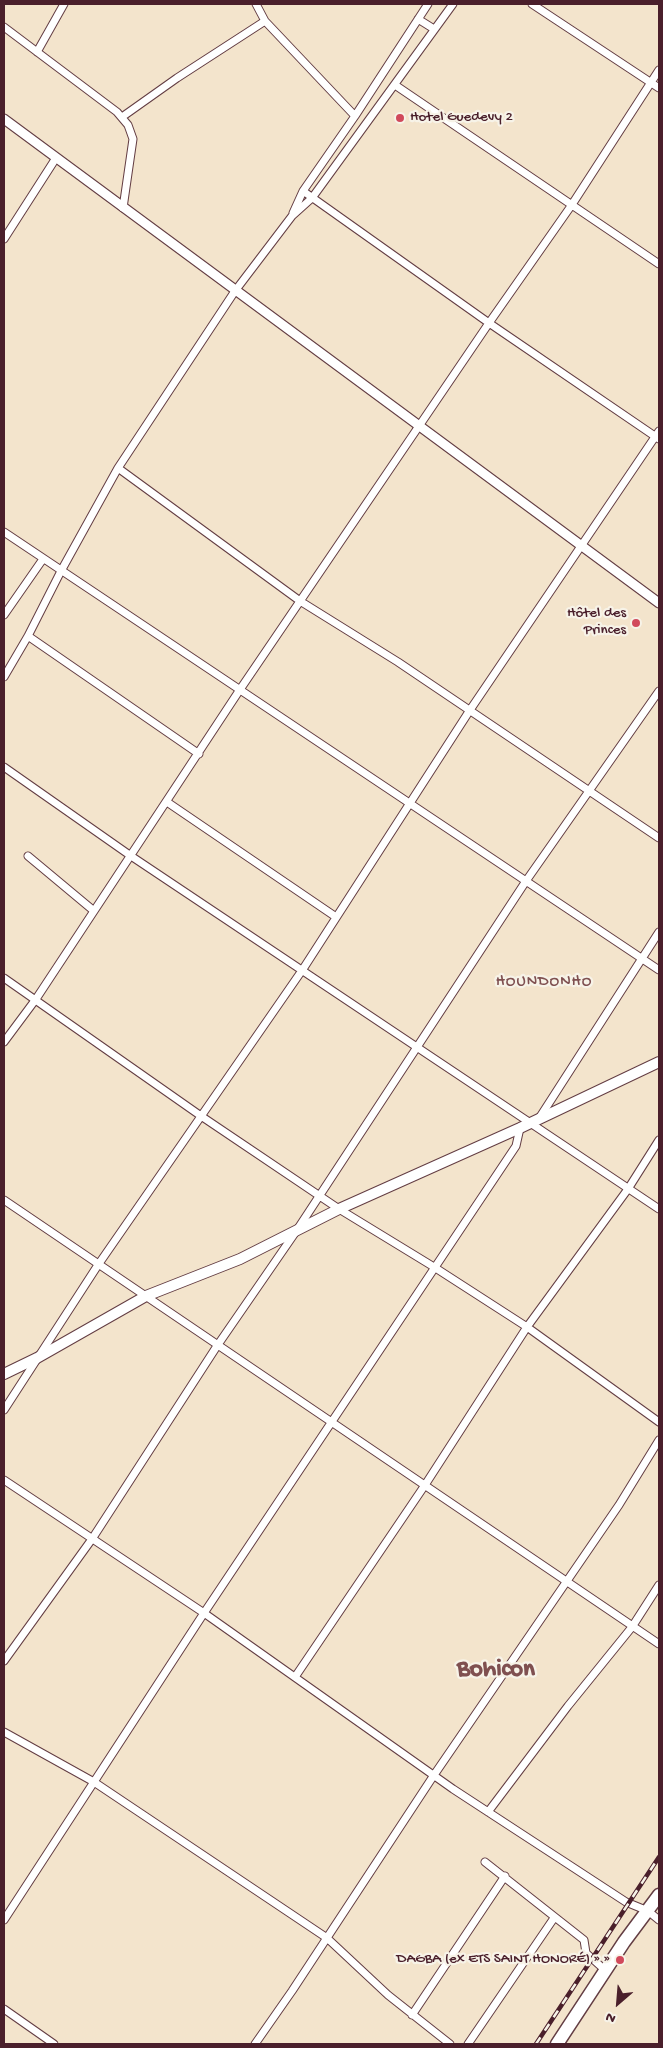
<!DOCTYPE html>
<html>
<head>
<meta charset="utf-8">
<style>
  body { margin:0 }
  #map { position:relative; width:663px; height:2048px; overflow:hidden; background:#f3e4cc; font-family:"Gochi Hand",sans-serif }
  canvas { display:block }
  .frame { position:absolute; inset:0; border:5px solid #4a1f2b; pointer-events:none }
  .north { position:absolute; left:593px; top:1978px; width:50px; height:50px; -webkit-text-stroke:4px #f7f3e8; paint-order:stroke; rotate:207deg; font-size:14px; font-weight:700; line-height:20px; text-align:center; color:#4a1f2b }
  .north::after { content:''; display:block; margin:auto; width:18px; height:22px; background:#4a1f2b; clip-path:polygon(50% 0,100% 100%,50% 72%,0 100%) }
</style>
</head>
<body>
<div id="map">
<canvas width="663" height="2048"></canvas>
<div class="frame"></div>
<div class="north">N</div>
</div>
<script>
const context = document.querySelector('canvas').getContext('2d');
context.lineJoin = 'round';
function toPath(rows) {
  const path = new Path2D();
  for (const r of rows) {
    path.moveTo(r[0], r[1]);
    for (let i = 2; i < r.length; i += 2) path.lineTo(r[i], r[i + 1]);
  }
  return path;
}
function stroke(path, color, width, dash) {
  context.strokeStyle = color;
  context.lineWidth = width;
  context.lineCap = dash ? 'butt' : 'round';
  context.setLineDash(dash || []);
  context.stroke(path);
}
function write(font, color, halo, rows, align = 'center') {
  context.font = font + ' "Gochi Hand",sans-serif';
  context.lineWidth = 4.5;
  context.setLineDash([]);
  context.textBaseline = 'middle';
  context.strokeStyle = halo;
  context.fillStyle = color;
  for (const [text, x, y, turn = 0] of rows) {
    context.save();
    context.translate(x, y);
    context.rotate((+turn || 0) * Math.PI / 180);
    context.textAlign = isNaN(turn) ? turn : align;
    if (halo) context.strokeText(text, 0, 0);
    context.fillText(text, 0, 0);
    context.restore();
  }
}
const minor = toPath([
  [256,4,265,21,355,116],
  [532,4,659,88],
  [418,19,434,29],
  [4,27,117,112,128,125,133,139,123,208],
  [37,52,64,4],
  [395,85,659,264],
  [122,117,177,78,265,21],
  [303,191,489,323,659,439],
  [293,213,303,191,355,116,428,4],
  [4,239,56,158],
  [118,468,300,601,398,662,659,838],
  [4,532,659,970],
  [4,615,43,559],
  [28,636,199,754],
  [4,677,28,636,61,571,118,468,235,291,292,216,312,198,453,4],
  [4,767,131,856,659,1209],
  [167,802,336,917],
  [28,856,94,911],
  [4,978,201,1116,339,1209,434,1267,527,1327,659,1422],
  [4,1042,36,999,239,691,489,323,571,206,659,70],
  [540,1117,659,932],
  [4,1200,659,1644],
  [4,1410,98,1265,303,969,470,710,659,431],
  [4,1480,204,1613,453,1789,626,1902,648,1911,659,1920],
  [4,1661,92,1539,217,1346,297,1230,526,881,659,691],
  [295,1677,425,1485,527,1327,628,1189,659,1140],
  [4,1732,94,1782,327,1938,388,1995,450,2044],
  [488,1812,568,1706,632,1627,659,1585],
  [485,1862,584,1940,586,1953,606,1971],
  [4,1920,204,1613,516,1146,520,1128],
  [4,2009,54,2044],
  [412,2015,505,1876],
  [255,2044,292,1991,434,1775,619,1505,659,1440],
  [468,2044,554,1918]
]);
const tertiary = toPath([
  [4,119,659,603]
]);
const secondary = toPath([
  [4,1374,37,1358,146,1296,240,1259,339,1209,520,1128,659,1062]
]);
const trunk = toPath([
  [557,2044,624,1942,659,1895]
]);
stroke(minor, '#633d43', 9);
stroke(tertiary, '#633d43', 11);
stroke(secondary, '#633d43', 12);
stroke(trunk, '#633d43', 15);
stroke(minor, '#fff', 7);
stroke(tertiary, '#fff', 9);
stroke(secondary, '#fff', 10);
stroke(trunk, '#fff', 12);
const rail = toPath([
  [536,2044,659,1857]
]);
stroke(rail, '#4a1f2b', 4.5);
stroke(rail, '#f7f3e8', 2.5, [8]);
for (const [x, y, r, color] of [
  [400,118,5,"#d1495b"],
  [636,623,5,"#d1495b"],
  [620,1960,5,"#d1495b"]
]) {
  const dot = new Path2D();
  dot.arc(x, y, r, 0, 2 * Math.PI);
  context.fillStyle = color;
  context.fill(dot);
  stroke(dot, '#f7f3e8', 2);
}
write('15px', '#4a1f2b', '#f7f3e8', [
  ["Hotel Guedevy 2",410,118,"left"],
  ["Hôtel des",626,614],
  ["Princes",626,631],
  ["DAGBA (ex ETS SAINT HONORÉ) » »",610,1960]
], 'right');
context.letterSpacing = '1px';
write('16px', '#7f5050', '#f7f3e8', [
  ["HOUNDONHO",544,983]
]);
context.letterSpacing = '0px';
write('bold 25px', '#7f5050', '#f7f3e8', [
  ["Bohicon",496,1671]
]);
</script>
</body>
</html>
